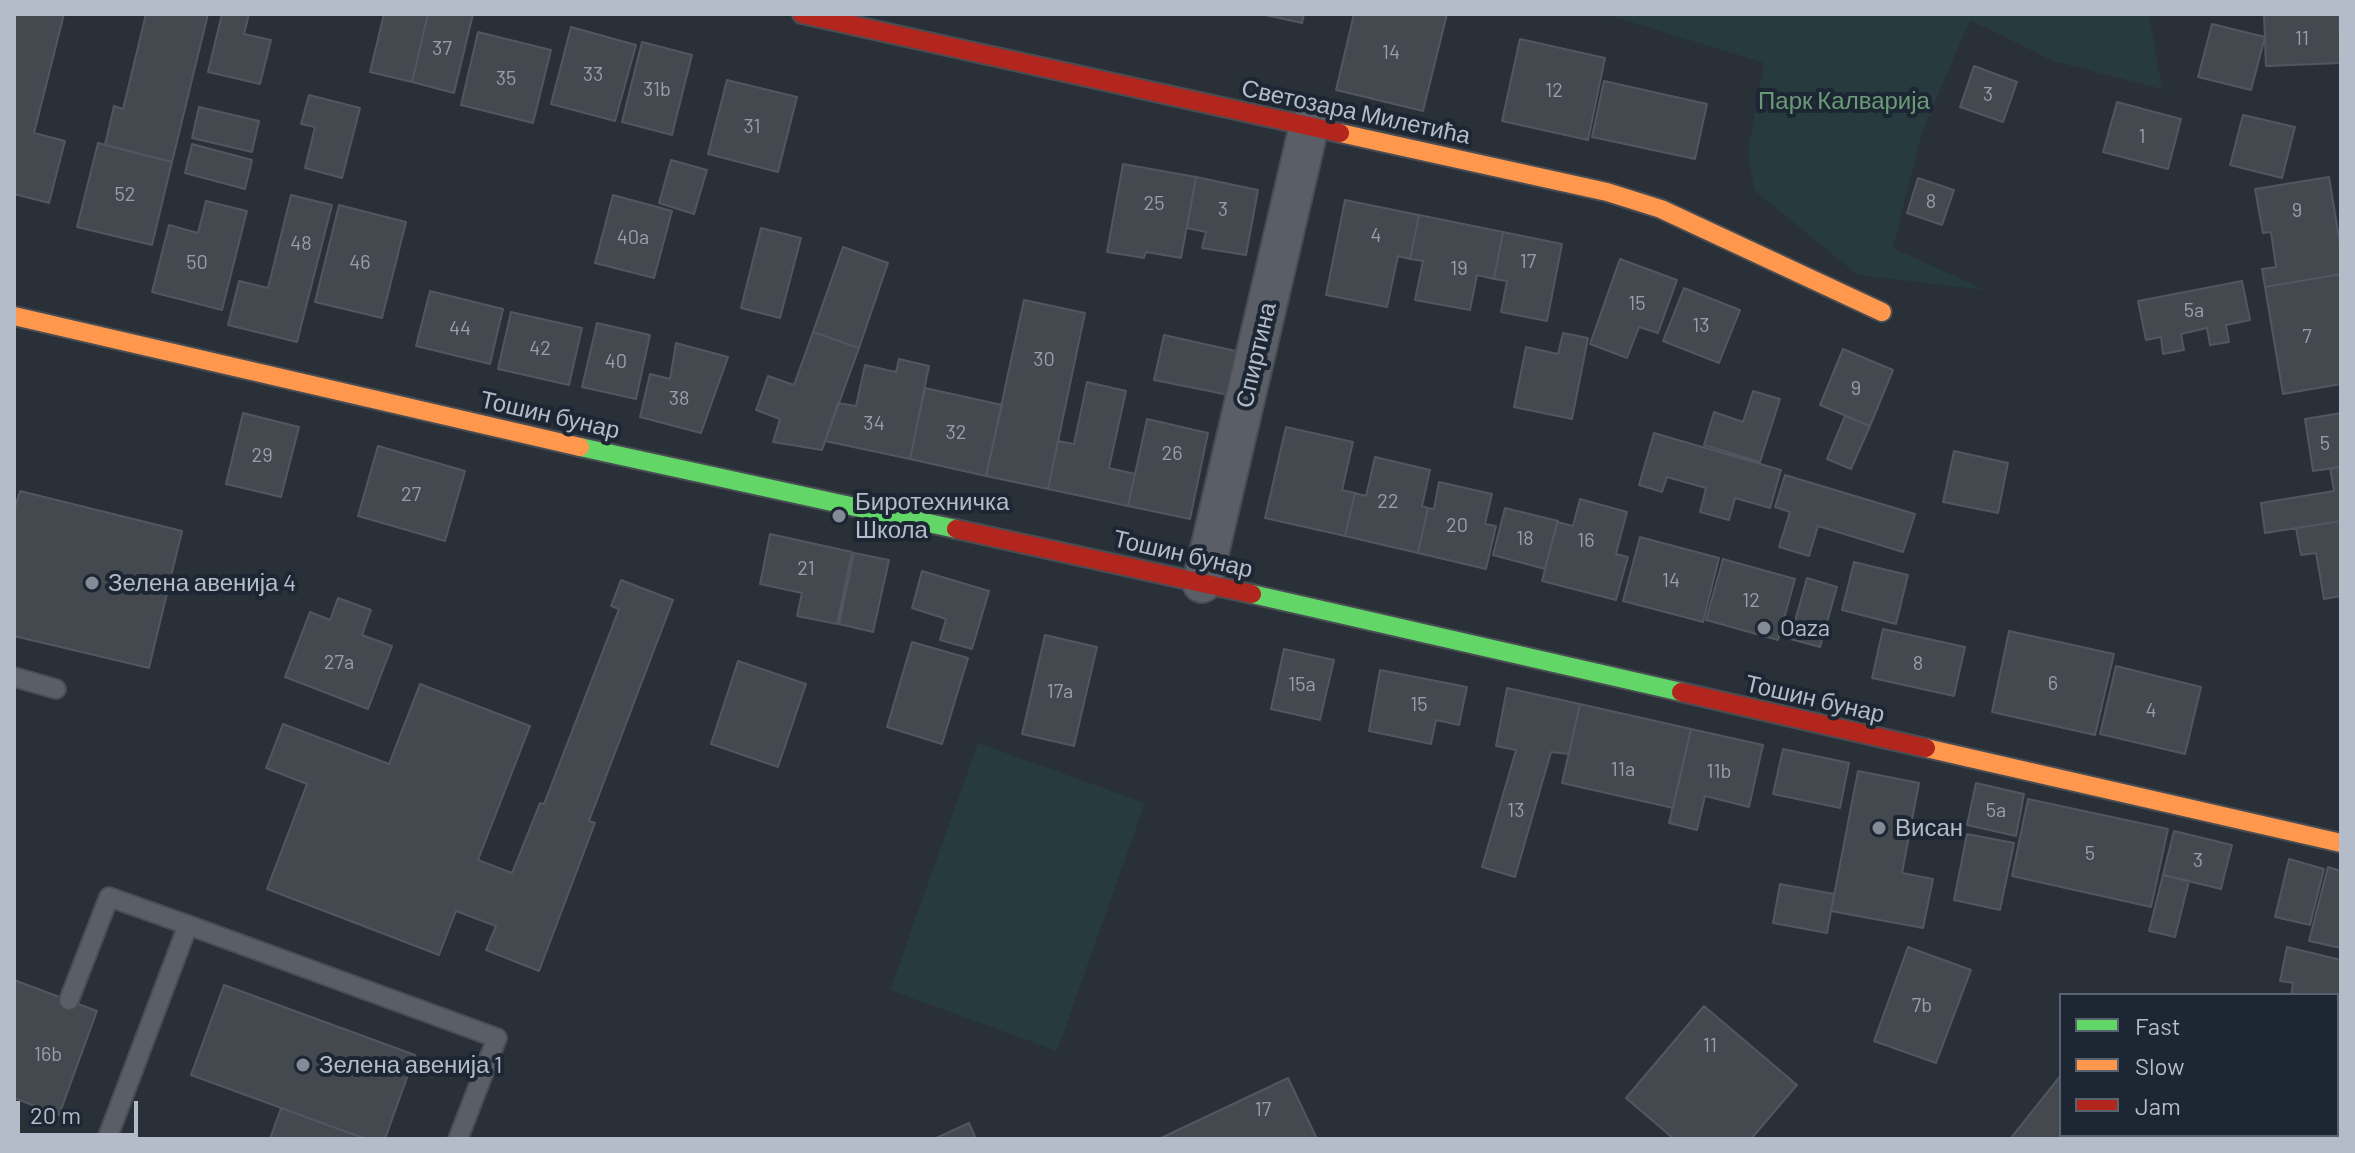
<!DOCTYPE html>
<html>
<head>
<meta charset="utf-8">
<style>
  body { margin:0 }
  #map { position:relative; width:2355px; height:1153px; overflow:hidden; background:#2a3038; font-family:Barlow,sans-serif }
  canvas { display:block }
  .frame { position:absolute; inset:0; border:16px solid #b4bcc9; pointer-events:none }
  .legend { position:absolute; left:2059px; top:993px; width:280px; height:144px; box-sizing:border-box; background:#1d2633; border:2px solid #59626f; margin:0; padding:10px 14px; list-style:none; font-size:24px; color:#b4bcc9 }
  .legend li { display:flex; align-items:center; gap:16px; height:40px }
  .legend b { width:40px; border:2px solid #59626f }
  .scale { position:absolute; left:16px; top:1101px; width:122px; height:36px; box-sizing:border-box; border:4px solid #b4bcc9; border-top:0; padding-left:10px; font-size:24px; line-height:28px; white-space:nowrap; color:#b4bcc9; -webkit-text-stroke:6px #1d2633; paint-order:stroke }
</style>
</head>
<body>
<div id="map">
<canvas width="2355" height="1153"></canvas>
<div class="frame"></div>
<ul class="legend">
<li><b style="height:10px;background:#63d668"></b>Fast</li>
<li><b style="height:10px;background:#ff974d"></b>Slow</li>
<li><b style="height:10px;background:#b3261e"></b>Jam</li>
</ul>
<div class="scale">20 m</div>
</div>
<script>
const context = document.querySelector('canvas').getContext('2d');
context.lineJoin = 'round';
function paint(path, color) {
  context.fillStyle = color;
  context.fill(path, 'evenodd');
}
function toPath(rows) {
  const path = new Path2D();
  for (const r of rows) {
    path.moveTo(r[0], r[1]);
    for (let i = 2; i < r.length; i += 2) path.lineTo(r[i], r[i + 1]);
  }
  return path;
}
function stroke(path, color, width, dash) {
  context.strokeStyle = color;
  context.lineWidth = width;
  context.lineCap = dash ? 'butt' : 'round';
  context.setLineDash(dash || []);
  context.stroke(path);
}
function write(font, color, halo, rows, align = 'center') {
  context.font = font + ' Barlow,sans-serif';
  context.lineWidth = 8;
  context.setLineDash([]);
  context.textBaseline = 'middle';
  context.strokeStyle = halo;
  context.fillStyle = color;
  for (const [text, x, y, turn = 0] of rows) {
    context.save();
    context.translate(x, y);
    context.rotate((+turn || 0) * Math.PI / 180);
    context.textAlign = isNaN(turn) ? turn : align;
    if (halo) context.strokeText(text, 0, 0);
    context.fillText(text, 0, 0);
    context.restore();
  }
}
paint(toPath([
  [1605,14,2149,14,2162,89,2053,61,1970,20,1922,132,1893,248,1985,290,1858,275,1754,190,1748,152,1764,63],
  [978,743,1145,803,1057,1051,890,990]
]), '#273a3e');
const building = toPath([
  [14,14,64,14,34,133,65,141,49,203,14,194,14,14],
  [146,14,208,14,172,162,105,145,114,106,123,109,146,14],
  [222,14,249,14,244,34,271,40,260,84,208,72,222,14],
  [384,14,428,14,412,82,370,72,384,14],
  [428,14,473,14,454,93,412,82,428,14],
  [1261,14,1304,14,1302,23,1261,14],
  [1354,14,1447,14,1423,111,1336,90,1354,14],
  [2264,14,2339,14,2341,63,2266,66,2264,14],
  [2212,24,2265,37,2251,90,2198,77,2212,24],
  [571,27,636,45,615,121,551,104,571,27],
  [478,32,551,50,533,123,461,105,478,32],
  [1520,39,1605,58,1588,140,1502,121,1520,39],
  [642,42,692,55,672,135,622,122,642,42],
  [1974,66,2017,82,2003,122,1960,107,1974,66],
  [727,80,797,97,778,172,708,154,727,80],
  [1604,81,1707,104,1695,159,1592,137,1604,81],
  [309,95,360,108,342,178,305,168,315,127,301,124,309,95],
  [2117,102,2181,119,2168,169,2103,152,2117,102],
  [199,107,259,121,252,152,192,138,199,107],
  [2243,115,2295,127,2282,178,2230,165,2243,115],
  [98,143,172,162,152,245,77,227,98,143],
  [192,144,252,160,245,189,185,173,192,144],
  [671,160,707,170,694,214,659,203,671,160],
  [1123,164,1196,177,1181,258,1146,252,1144,258,1107,252,1123,164],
  [1196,177,1258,190,1246,255,1202,248,1206,232,1187,228,1196,177],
  [2329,177,2341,250,2341,274,2265,287,2262,269,2276,267,2271,232,2263,233,2255,189,2329,177],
  [1918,178,1954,190,1942,225,1907,213,1918,178],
  [291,195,332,205,297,342,228,325,239,281,268,288,291,195],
  [613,195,672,211,654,278,595,263,613,195],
  [1345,200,1419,215,1410,259,1398,256,1387,307,1326,295,1345,200],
  [206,201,247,211,222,310,152,292,169,225,198,233,206,201],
  [339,205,406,222,382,318,315,302,339,205],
  [1419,215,1503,232,1494,279,1477,275,1470,310,1415,300,1423,261,1410,259,1419,215],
  [761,228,801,238,780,318,741,308,761,228],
  [1503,232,1562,244,1547,321,1501,312,1507,281,1494,279,1503,232],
  [843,247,888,263,859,348,813,332,843,247],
  [1620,259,1677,280,1658,333,1639,327,1627,358,1590,344,1620,259],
  [2341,274,2341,384,2283,394,2265,287,2341,274],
  [2242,281,2250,320,2226,325,2229,342,2210,345,2207,328,2181,334,2184,350,2163,354,2161,337,2146,340,2138,301,2242,281],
  [1684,288,1740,310,1719,363,1663,341,1684,288],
  [430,291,503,309,490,364,416,346,430,291],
  [1024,300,1085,313,1048,489,986,476,1024,300],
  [511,312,582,328,569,385,498,369,511,312],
  [597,323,650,335,636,399,582,387,597,323],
  [813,332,859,348,822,450,773,442,780,419,756,410,768,376,794,385,813,332],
  [1563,333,1588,338,1572,419,1514,407,1526,347,1558,354,1563,333],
  [1164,335,1249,354,1239,397,1154,380,1164,335],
  [676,343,728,357,701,433,640,417,650,374,670,379,676,343],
  [1843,349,1893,370,1870,426,1820,405,1843,349],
  [899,359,929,366,910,459,825,441,838,403,856,406,865,365,896,372,899,359],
  [1087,382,1126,391,1109,468,1135,474,1128,506,1048,489,1058,441,1074,444,1087,382],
  [925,388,1002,405,986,476,910,459,925,388],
  [1753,391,1780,399,1760,462,1704,445,1714,412,1743,422,1753,391],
  [243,413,299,427,281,497,226,484,243,413],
  [2341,413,2341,467,2313,471,2305,419,2341,413],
  [1845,416,1870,426,1851,469,1827,459,1845,416],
  [1147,419,1208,433,1190,519,1128,506,1147,419],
  [1286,427,1353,442,1342,490,1355,493,1345,536,1265,518,1286,427],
  [1654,433,1781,470,1770,508,1735,498,1729,520,1700,512,1706,488,1667,477,1662,492,1639,485,1654,433],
  [378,446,465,471,445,541,358,516,378,446],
  [1954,451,2008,463,1998,513,1943,502,1954,451],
  [1375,457,1430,470,1422,506,1428,508,1418,553,1345,536,1355,493,1366,496,1375,457],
  [2341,467,2341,521,2265,533,2261,503,2334,491,2330,468,2341,467],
  [1785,475,1915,514,1903,552,1818,526,1809,556,1779,547,1790,512,1775,507,1785,475],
  [1439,482,1492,494,1485,524,1496,526,1486,569,1418,553,1428,508,1434,509,1439,482],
  [20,491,182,531,149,668,14,636,14,511,20,491],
  [1580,499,1627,512,1616,554,1628,557,1616,600,1542,581,1557,522,1573,526,1580,499],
  [1505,508,1558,521,1545,569,1493,555,1505,508],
  [2341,521,2341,596,2324,599,2316,553,2301,555,2296,528,2341,521],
  [770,534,852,552,837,624,797,616,802,593,760,584,770,534],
  [1640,537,1719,558,1703,622,1623,601,1640,537],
  [854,553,889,560,873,632,839,624,854,553],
  [1723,559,1795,579,1778,640,1706,620,1723,559],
  [1854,562,1908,575,1896,624,1842,610,1854,562],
  [922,571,989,591,972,649,940,640,946,619,912,608,922,571],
  [1807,578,1837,587,1820,647,1790,639,1807,578],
  [621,580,673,600,589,821,595,823,539,971,486,950,496,926,456,911,439,955,267,889,307,784,266,768,283,724,389,764,420,684,530,726,478,860,512,873,540,803,544,804,619,609,611,606,621,580],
  [338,598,371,610,362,635,392,646,368,709,285,677,310,612,330,620,338,598],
  [1883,629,1965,647,1954,696,1872,678,1883,629],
  [2009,631,2114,654,2095,735,1992,712,2009,631],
  [1045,635,1097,647,1074,746,1022,734,1045,635],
  [912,642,968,658,942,744,887,727,912,642],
  [1284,649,1334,660,1320,720,1271,709,1284,649],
  [738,661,806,684,778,767,711,744,738,661],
  [2116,666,2201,687,2185,754,2100,734,2116,666],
  [1380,670,1467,687,1459,725,1436,720,1431,744,1369,731,1380,670],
  [1507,688,1580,704,1569,754,1551,752,1515,877,1482,867,1516,750,1496,746,1507,688],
  [1580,704,1691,729,1673,808,1562,783,1580,704],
  [1691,729,1763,745,1749,807,1705,796,1697,830,1669,823,1691,729],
  [1783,749,1849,763,1840,808,1773,794,1783,749],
  [1858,771,1919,783,1902,873,1933,879,1923,928,1831,911,1858,771],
  [1976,783,2024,794,2016,836,1967,825,1976,783],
  [2028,799,2168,829,2151,907,2012,876,2028,799],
  [2174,831,2232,845,2221,889,2163,875,2174,831],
  [1967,834,2014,843,2000,910,1954,900,1967,834],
  [2289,859,2324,869,2310,925,2275,917,2289,859],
  [2328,867,2341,871,2341,948,2309,941,2328,867],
  [2163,875,2189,881,2175,937,2149,931,2163,875],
  [1780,884,1834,894,1827,933,1773,923,1780,884],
  [1908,947,1971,970,1936,1063,1874,1041,1908,947],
  [2287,947,2341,960,2341,1002,2337,1001,2337,995,2291,995,2293,983,2280,981,2287,947],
  [14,980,97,1011,59,1115,14,1098,14,980],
  [224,985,415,1055,385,1139,366,1139,191,1075,224,985],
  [1704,1006,1797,1085,1751,1139,1674,1139,1626,1098,1704,1006],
  [2061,1075,2061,1135,2163,1135,2160,1139,2010,1139,2061,1075],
  [1288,1078,1317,1139,1159,1139,1288,1078],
  [281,1108,366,1139,270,1139,281,1108],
  [969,1123,976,1139,934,1139,969,1123],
  [2241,1135,2307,1135,2312,1139,2238,1139,2241,1135]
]);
paint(building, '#444950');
stroke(building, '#52575f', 2);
const lane = toPath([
  [14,677,56,689],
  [69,1000,109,897,188,925,497,1038,458,1139],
  [107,1139,188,925]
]);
const street = toPath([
  [1202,583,1309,126]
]);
const fast = toPath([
  [580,447,956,529],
  [1252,594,1681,692]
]);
const slow = toPath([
  [1340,133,1607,192,1661,209,1882,312],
  [14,316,580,447],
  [1926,748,2341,843]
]);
const jam = toPath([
  [802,14,1340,133],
  [956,529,1252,594],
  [1681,692,1926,748]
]);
stroke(lane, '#484c53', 22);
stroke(street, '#484c53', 42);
stroke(fast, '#484c53', 22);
stroke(slow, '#484c53', 22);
stroke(jam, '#484c53', 22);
stroke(lane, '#5a5e66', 18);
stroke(street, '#5a5e66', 38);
stroke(fast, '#63d668', 18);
stroke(slow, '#ff974d', 18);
stroke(jam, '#b3261e', 18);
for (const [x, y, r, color] of [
  [839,516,8,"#848b96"],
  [92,583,8,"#848b96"],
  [1764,628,8,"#848b96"],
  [1879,828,8,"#848b96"],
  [303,1065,8,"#848b96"]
]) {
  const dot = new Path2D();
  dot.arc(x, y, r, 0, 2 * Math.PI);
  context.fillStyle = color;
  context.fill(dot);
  stroke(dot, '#1d2633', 3);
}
write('20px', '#989fab', null, [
  ["11",2302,38],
  ["37",442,48],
  ["14",1391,52],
  ["33",593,74],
  ["35",506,78],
  ["31b",657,89],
  ["12",1554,90],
  ["3",1988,94],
  ["31",752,126],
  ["1",2142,136],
  ["52",125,194],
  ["8",1931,201],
  ["25",1154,203],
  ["3",1223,209],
  ["9",2297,210],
  ["4",1376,235],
  ["40a",633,237],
  ["48",301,243],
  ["17",1528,261],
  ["50",197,262],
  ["46",360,262],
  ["19",1459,268],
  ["15",1637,303],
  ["5a",2194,310],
  ["13",1701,325],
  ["44",460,328],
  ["7",2307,336],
  ["42",540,348],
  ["30",1044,359],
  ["40",616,361],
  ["9",1856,388],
  ["38",679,398],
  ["34",874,423],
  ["32",956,432],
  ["5",2325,443],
  ["26",1172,453],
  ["29",262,455],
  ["27",411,494],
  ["22",1388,501],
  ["20",1457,525],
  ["18",1525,538],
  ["16",1586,540],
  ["21",806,568],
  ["14",1671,580],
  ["12",1751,600],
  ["27a",339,662],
  ["8",1918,663],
  ["6",2053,683],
  ["15a",1302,684],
  ["17a",1060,691],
  ["15",1419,704],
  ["4",2151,710],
  ["11a",1623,769],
  ["11b",1719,771],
  ["13",1516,810],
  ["5a",1996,810],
  ["5",2090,853],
  ["3",2198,860],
  ["7b",1922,1005],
  ["11",1710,1045],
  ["16b",48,1054],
  ["17",1263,1109]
]);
write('24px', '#6b9a76', '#1d2633', [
  ["Парк Калварија",1844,101]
]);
write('24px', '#b4bcc9', '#1d2633', [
  ["Светозара Милетића",1356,112,12],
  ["Спиртина",1256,355,-77],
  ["Тошин бунар",550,415,13],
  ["Тошин бунар",1183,554,13],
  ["Тошин бунар",1815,699,13]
]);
write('24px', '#b4bcc9', '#1d2633', [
  ["Биротехничка",855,502],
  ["Школа",855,530],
  ["Зелена авенија 4",108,583],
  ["Oaza",1780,628],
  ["Висан",1895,828],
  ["Зелена авенија 1",319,1065]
], 'left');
</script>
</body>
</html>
